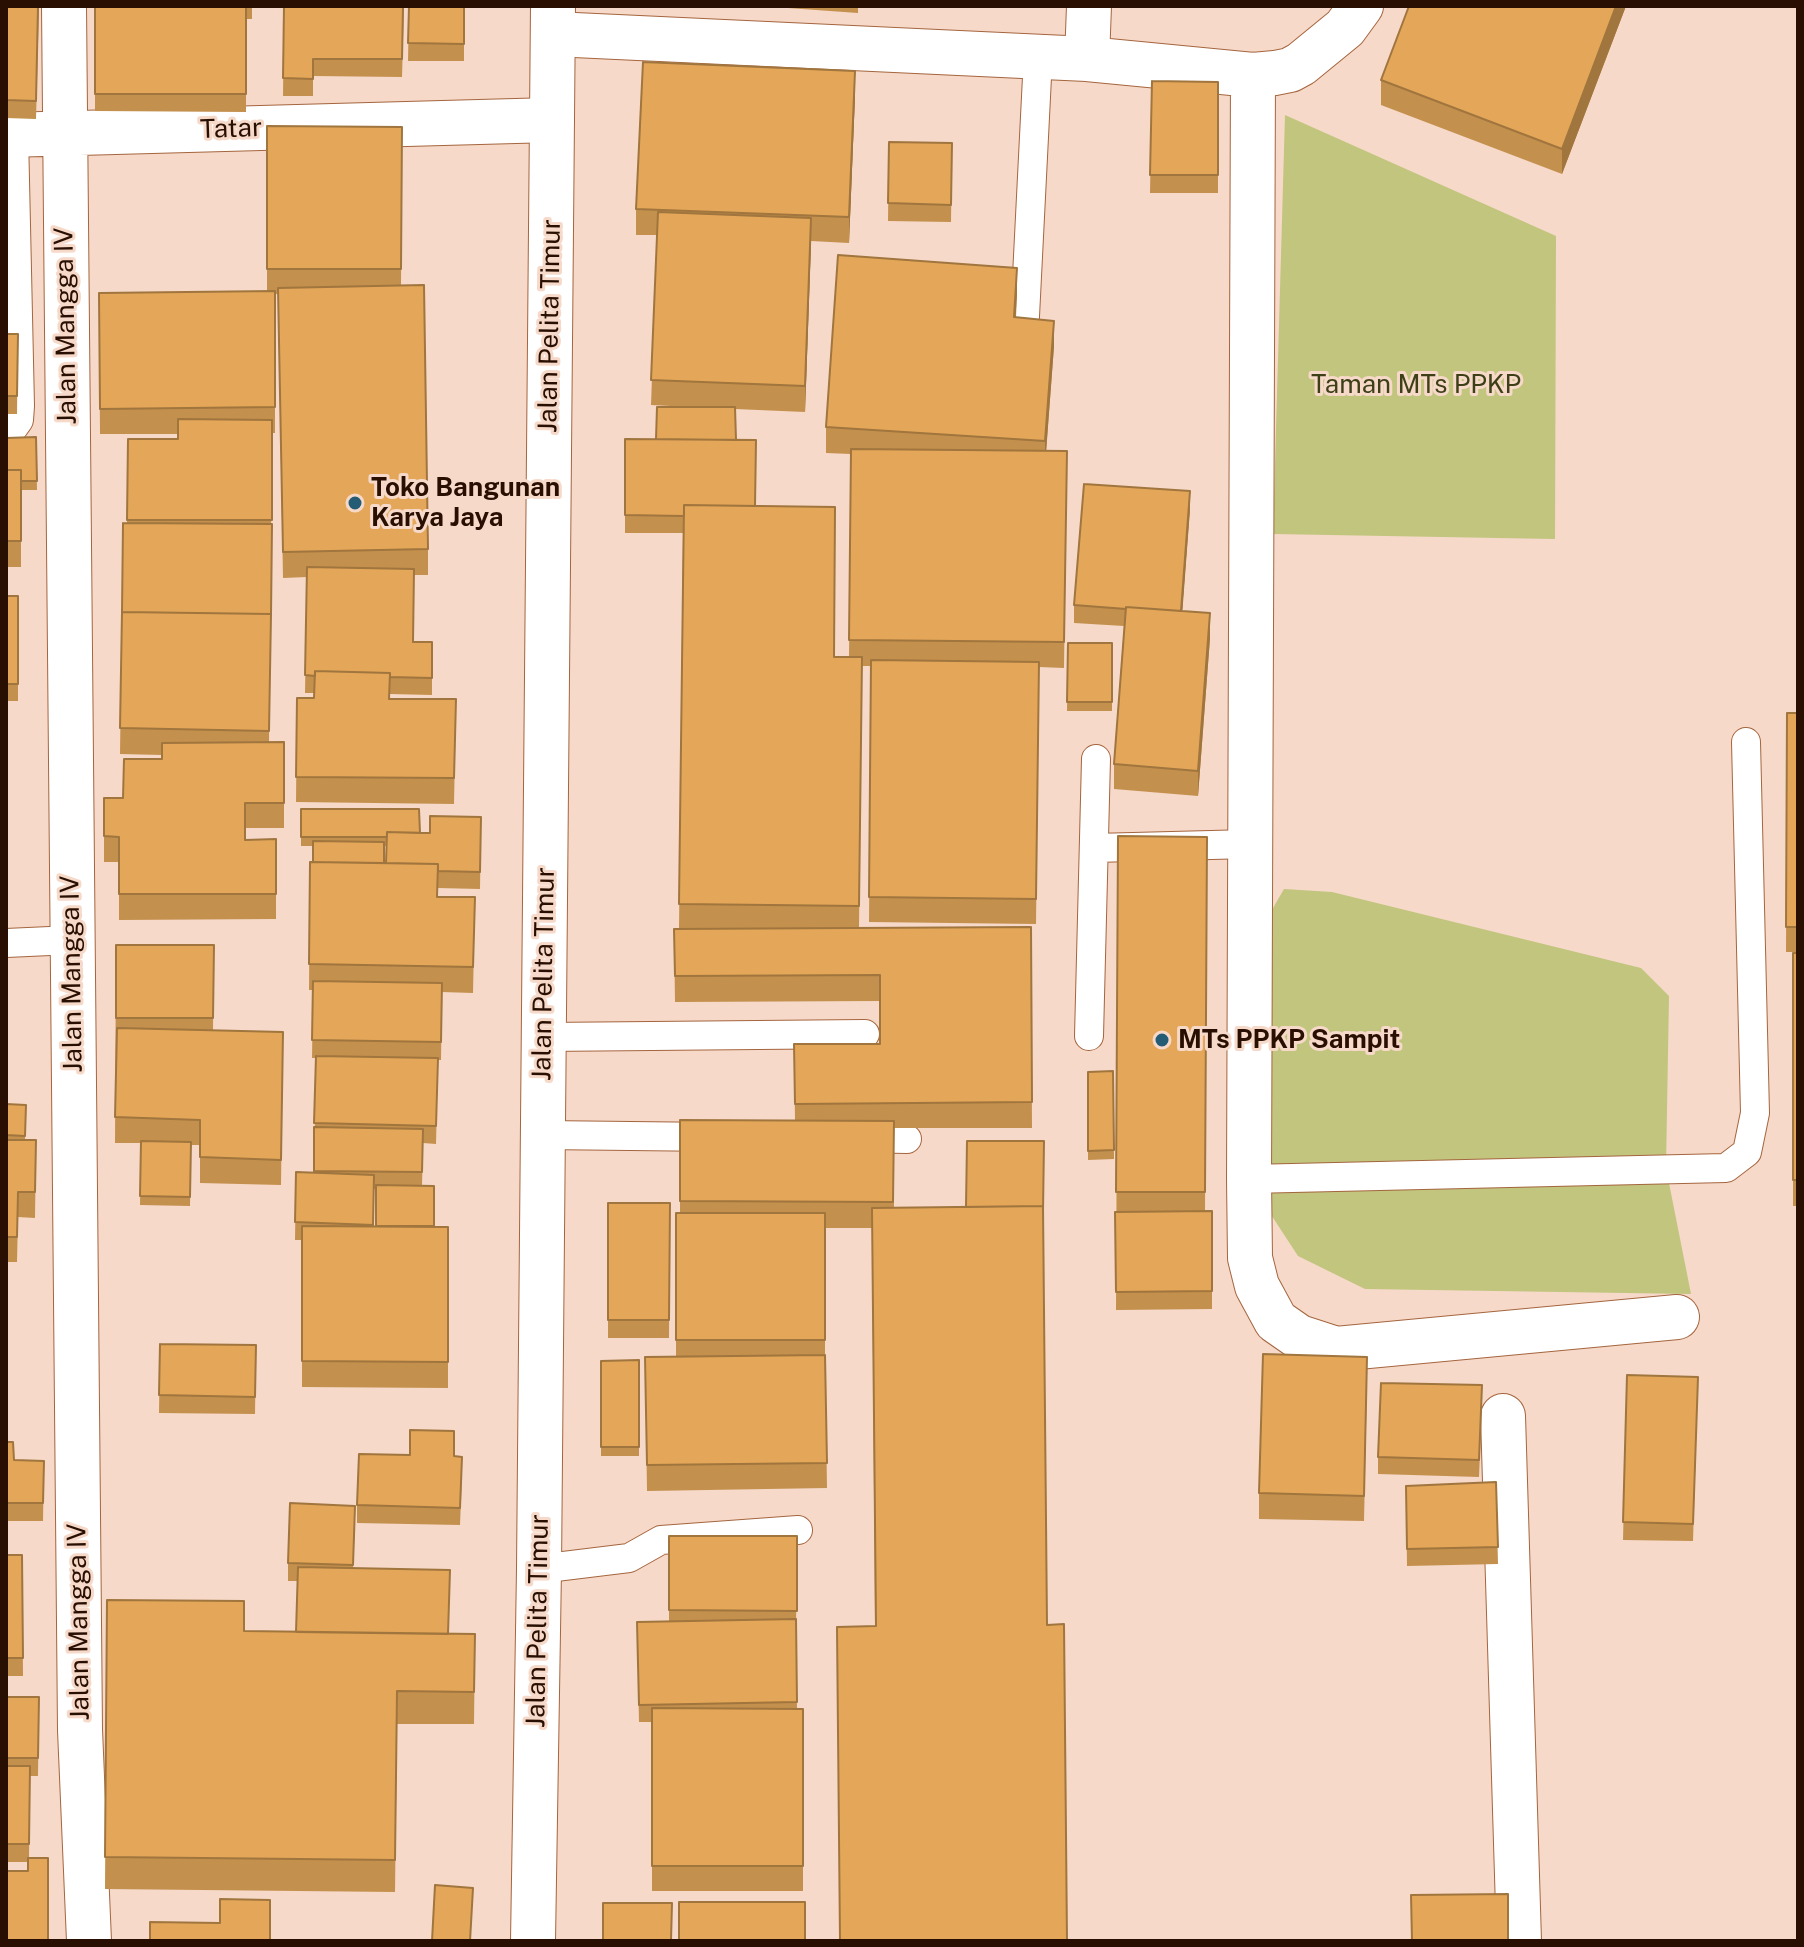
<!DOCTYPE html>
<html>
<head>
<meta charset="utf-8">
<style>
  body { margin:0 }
  #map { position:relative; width:1804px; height:1947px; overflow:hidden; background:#f6d9c9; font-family:"Public Sans",sans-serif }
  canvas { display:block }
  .frame { position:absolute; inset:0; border:8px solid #280f01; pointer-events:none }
</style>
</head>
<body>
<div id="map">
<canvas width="1804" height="1947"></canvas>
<div class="frame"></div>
</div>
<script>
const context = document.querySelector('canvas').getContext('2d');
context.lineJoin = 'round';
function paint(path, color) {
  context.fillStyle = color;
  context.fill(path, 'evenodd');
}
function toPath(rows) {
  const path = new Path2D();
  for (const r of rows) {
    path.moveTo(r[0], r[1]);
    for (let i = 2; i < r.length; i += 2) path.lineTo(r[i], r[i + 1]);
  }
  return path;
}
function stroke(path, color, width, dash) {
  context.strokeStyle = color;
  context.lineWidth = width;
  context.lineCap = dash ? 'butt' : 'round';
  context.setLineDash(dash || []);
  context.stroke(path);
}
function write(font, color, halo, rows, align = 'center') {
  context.font = font + ' "Public Sans",sans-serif';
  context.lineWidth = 6;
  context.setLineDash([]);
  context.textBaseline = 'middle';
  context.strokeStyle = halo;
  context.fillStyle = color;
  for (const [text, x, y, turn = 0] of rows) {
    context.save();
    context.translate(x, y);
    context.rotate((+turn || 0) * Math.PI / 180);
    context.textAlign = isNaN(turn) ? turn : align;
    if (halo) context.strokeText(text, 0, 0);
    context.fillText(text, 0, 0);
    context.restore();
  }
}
paint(toPath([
  [1285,115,1556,236,1555,539,1273,534],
  [1284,889,1332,892,1641,968,1669,996,1666,1168,1691,1294,1365,1289,1298,1256,1266,1207,1258,934]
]), '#c1c57e');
const lane = toPath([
  [1024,336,1038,57],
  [6,433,14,427,19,420,20,406,14,135],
  [1094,848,1250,844],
  [6,943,72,940],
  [1089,1036,1096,759],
  [544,1037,865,1034],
  [543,1135,718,1137],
  [856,1138,907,1139],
  [1249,1179,1726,1168,1747,1152,1755,1113,1746,742],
  [539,1569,629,1558,661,1540,798,1530]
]);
const street = toPath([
  [64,6,80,1730,89,1941],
  [553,34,1087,59,1253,75,1275,73,1290,70,1301,64,1345,28,1361,6],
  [1087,59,1089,6],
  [1253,75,1249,1179,1250,1258,1257,1286,1276,1321,1299,1337,1336,1349,1677,1317],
  [6,135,552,120],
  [1503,1416,1519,1941]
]);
const secondary = toPath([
  [533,1941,539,1569,553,6]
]);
stroke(lane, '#a5653e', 30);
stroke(street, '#a5653e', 46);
stroke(secondary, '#a5653e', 46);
stroke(lane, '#fff', 28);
stroke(street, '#fff', 44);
stroke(secondary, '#fff', 44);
paint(toPath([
  [6,6,39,6,36,119,6,118],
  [95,6,252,6,252,19,246,19,246,112,95,111],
  [284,6,404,6,402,77,313,76,313,96,283,96],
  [409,6,464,6,464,61,408,61],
  [760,6,858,6,858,13],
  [1409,6,1626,6,1562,174,1381,105,1381,80],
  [1152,81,1218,82,1218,193,1150,193],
  [855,96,849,243,811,241,805,412,735,409,736,440,755,506,834,657,849,657,851,454,826,453,826,427,1017,293,1016,318,1054,346,1046,451,1067,451,1064,668,1039,667,1036,924,869,922,871,666,862,666,859,928,1031,927,1032,1128,894,1128,894,1208,966,1207,1044,1141,875,1626,872,1228,825,1228,825,1355,827,1488,647,1491,645,1357,676,1357,676,1213,680,1213,680,1120,795,1121,794,1044,880,1044,880,1001,675,1002,674,929,679,929,683,533,625,533,625,439,656,439,690,407,651,405,657,235,636,235,636,209],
  [267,126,402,127,401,286,428,549,428,575,414,575,413,642,432,642,432,695,390,694,390,699,456,699,454,804,296,802,297,698,314,698,314,693,305,693,307,577,283,578,278,294,275,294,275,433,272,433,269,743,284,742,284,828,245,828,245,840,276,839,276,919,119,920,119,862,104,862,104,798,123,798,162,759,162,755,120,754,122,612,127,523,128,439,178,439,178,434,100,434,99,293,267,291],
  [889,142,952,143,951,222,888,221],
  [6,334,18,334,17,414,6,414],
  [36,437,37,490,21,490,21,567,6,567,6,438],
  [1190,509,1182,611,1210,638,1198,796,1114,789,1114,764,1124,626,1074,623,1074,605],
  [6,596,18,596,18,701,6,701],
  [1068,643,1112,643,1112,711,1067,711],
  [1787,713,1798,713,1798,952,1786,952],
  [301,809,420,833,430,833,481,817,480,889,438,888,438,897,475,897,473,993,442,992,441,1060,438,1060,436,1144,423,1143,422,1186,434,1226,448,1227,448,1388,302,1387,302,1240,295,1240,296,1172,314,1173,316,1058,312,1058,313,990,309,990,310,862,313,862,313,846,301,846],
  [384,846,387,846,386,863,384,863],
  [374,1189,376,1189,376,1226,373,1226],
  [1118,836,1207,837,1205,1211,1212,1211,1212,1309,1116,1310],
  [116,945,214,945,213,1030,283,1032,281,1185,200,1183,200,1145,191,1145,190,1206,140,1205,141,1143,115,1143],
  [1798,953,1798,1206,1793,1206,1793,1180],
  [1113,1071,1114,1159,1088,1160,1088,1072],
  [6,1104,26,1105,25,1140,36,1140,35,1218,18,1217,17,1262,6,1262],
  [608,1203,670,1203,669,1338,608,1338],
  [160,1344,256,1345,255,1414,159,1413],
  [639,1360,639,1456,601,1456,601,1361],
  [1627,1375,1698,1377,1693,1541,1623,1540],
  [1367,1382,1364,1521,1259,1519,1259,1493],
  [1482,1403,1479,1477,1378,1474,1378,1457],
  [6,1442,14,1460,44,1461,43,1521,6,1521],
  [410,1455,454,1456,462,1474,460,1525,357,1523,357,1505],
  [1496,1482,1498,1564,1407,1566,1406,1486],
  [355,1523,353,1568,449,1634,475,1634,474,1724,397,1724,395,1892,105,1889,107,1600,244,1631,296,1632,298,1581,288,1581,288,1563],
  [669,1536,797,1536,796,1628,797,1709,803,1709,803,1891,652,1891,652,1722,639,1722,637,1622,669,1621],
  [6,1555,22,1555,23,1676,6,1676],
  [6,1697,39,1697,38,1776,30,1776,29,1858,28,1871,28,1862,6,1862]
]), '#c4904d');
paint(toPath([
  [1616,6,1626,6,1562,174,1562,149],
  [855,71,855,96,849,243,849,217],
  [811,218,811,243,805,412,805,386],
  [1017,268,1017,293,1014,343,1014,317],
  [1054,321,1054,346,1045,467,1045,441],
  [1190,491,1190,509,1181,630,1181,613],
  [1210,613,1210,638,1198,796,1198,771]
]), '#a0753e');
const building = toPath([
  [6,6,38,6,36,101,6,100,6,6],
  [95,6,246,6,246,94,95,94,95,6],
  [284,6,403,6,402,59,313,59,313,79,283,78,284,6],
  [409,6,464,6,464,44,408,43,409,6],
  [1409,6,1616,6,1562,149,1381,80,1409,6],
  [643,62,855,71,849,217,636,209,643,62],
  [1152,81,1218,82,1218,175,1150,175,1152,81],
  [267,126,402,127,401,269,267,269,267,126],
  [889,142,952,143,951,205,888,203,889,142],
  [658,212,811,218,805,386,651,380,658,212],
  [838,255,1017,268,1014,317,1054,321,1045,441,826,427,838,255],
  [424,285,428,549,283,552,278,288,424,285],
  [275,291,275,407,100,409,99,293,275,291],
  [6,334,18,334,17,396,6,396,6,334],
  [657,407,735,407,736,440,656,439,657,407],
  [178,419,272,420,272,520,127,520,128,439,178,439,178,419],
  [36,437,37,481,21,481,21,470,6,470,6,438,36,437],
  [625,439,756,440,755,506,684,505,684,516,625,515,625,439],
  [851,449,1067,451,1064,642,849,640,851,449],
  [6,470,21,470,21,541,6,541,6,470],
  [1084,484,1190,491,1181,611,1126,607,1126,609,1074,605,1084,484],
  [684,505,835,507,834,657,862,657,859,906,679,904,684,505],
  [123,523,272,524,271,615,271,614,122,612,123,523],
  [307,567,414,569,413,642,432,642,432,678,390,677,390,673,315,671,315,676,305,675,307,567],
  [6,596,18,596,18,684,6,684,6,596],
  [1126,607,1210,613,1198,771,1114,764,1126,607],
  [122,612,271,614,269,731,120,728,122,612],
  [1068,643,1112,643,1112,702,1067,702,1068,643],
  [871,660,1039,662,1036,899,869,897,871,660],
  [315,671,390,673,389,699,456,699,454,778,296,777,297,698,314,698,315,671],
  [1787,713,1798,713,1798,927,1786,927,1787,713],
  [284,742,284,803,245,803,245,840,276,839,276,894,119,894,119,837,104,836,104,798,123,798,124,759,162,759,162,743,284,742],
  [301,809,419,809,420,833,387,832,387,837,301,837,301,809],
  [430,816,481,817,480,872,438,871,438,864,386,863,387,832,430,833,430,816],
  [1118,836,1207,837,1205,1192,1116,1192,1118,836],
  [313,841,384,842,384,863,313,862,313,841],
  [310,862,438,864,437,897,475,897,473,967,309,964,310,862],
  [1031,927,1032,1102,795,1104,794,1044,880,1044,880,975,675,976,674,929,1031,927],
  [116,945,214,945,213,1018,116,1018,116,945],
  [1793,953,1798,953,1798,1180,1793,1180,1793,953],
  [313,981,442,983,441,1042,312,1040,313,981],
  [117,1028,283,1032,281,1160,200,1157,200,1120,115,1117,117,1028],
  [316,1056,438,1058,436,1126,314,1123,316,1056],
  [1113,1071,1114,1150,1088,1151,1088,1072,1113,1071],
  [6,1104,26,1105,25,1136,6,1135,6,1104],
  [680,1120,894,1121,893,1202,680,1201,680,1120],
  [314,1127,423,1129,422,1172,314,1171,314,1127],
  [6,1140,36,1140,35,1192,18,1192,17,1237,6,1237,6,1140],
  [141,1141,191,1142,190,1197,140,1196,141,1141],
  [967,1141,1044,1141,1043,1212,1043,1206,966,1207,967,1141],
  [296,1172,374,1175,373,1225,295,1222,296,1172],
  [376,1185,434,1186,434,1226,376,1226,376,1185],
  [608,1203,670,1203,669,1320,608,1320,608,1203],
  [1043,1206,1047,1625,1064,1624,1067,1941,840,1941,837,1627,876,1626,872,1208,1043,1206],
  [1212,1211,1212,1291,1116,1292,1115,1212,1212,1211],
  [676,1213,825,1213,825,1340,676,1340,676,1213],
  [302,1226,448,1227,448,1362,302,1361,302,1226],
  [160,1344,256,1345,255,1397,159,1395,160,1344],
  [1263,1354,1367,1357,1364,1496,1259,1493,1263,1354],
  [825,1355,827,1463,647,1465,645,1357,825,1355],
  [639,1360,639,1447,601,1447,601,1361,639,1360],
  [1627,1375,1698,1377,1693,1524,1623,1522,1627,1375],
  [1381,1383,1482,1385,1479,1460,1378,1457,1381,1383],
  [410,1430,454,1431,454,1456,462,1457,460,1508,357,1505,359,1454,410,1455,410,1430],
  [6,1442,13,1442,14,1460,44,1461,43,1503,6,1503,6,1442],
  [1496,1482,1498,1547,1407,1549,1406,1486,1496,1482],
  [290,1503,355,1506,353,1565,288,1563,290,1503],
  [669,1536,797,1536,797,1611,669,1610,669,1536],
  [6,1555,22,1555,23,1658,6,1658,6,1555],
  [298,1567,450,1570,448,1634,296,1632,298,1567],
  [107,1600,244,1601,244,1631,475,1634,474,1692,397,1691,395,1860,105,1857,107,1600],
  [796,1619,797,1702,639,1705,637,1622,796,1619],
  [6,1697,39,1697,38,1758,6,1758,6,1697],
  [652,1708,803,1709,803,1866,652,1866,652,1708],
  [6,1766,30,1766,29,1844,6,1844,6,1766],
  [28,1858,48,1858,48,1941,6,1941,6,1871,28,1871,28,1858],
  [435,1885,473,1888,470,1941,432,1941,435,1885],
  [1508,1894,1508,1941,1412,1941,1411,1895,1508,1894],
  [220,1899,270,1900,270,1941,150,1941,150,1922,220,1923,220,1899],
  [679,1902,805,1902,805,1941,679,1941,679,1902],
  [603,1903,672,1903,671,1941,603,1941,603,1903]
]);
paint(building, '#e4a759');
stroke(building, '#a0753e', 2);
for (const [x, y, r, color] of [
  [355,503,8,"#245c76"],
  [1162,1040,8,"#245c76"]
]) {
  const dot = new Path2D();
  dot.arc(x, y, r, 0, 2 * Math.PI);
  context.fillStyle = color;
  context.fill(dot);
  stroke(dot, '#f6d9c9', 3);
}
write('26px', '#280f01', '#f6d9c9', [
  ["Tatar",231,129,-2],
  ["Jalan Mangga IV",66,326,-91],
  ["Jalan Pelita Timur",550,326,-89],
  ["Jalan Mangga IV",72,974,-91],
  ["Jalan Pelita Timur",544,974,-89],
  ["Jalan Pelita Timur",538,1621,-89],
  ["Jalan Mangga IV",79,1622,-91]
]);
write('26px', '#3d3f17', '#f6d9c9', [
  ["Taman MTs PPKP",1416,385]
]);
write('bold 26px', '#280f01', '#f6d9c9', [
  ["Toko Bangunan",371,488],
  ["Karya Jaya",371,518],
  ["MTs PPKP Sampit",1178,1040]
], 'left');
</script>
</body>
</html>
